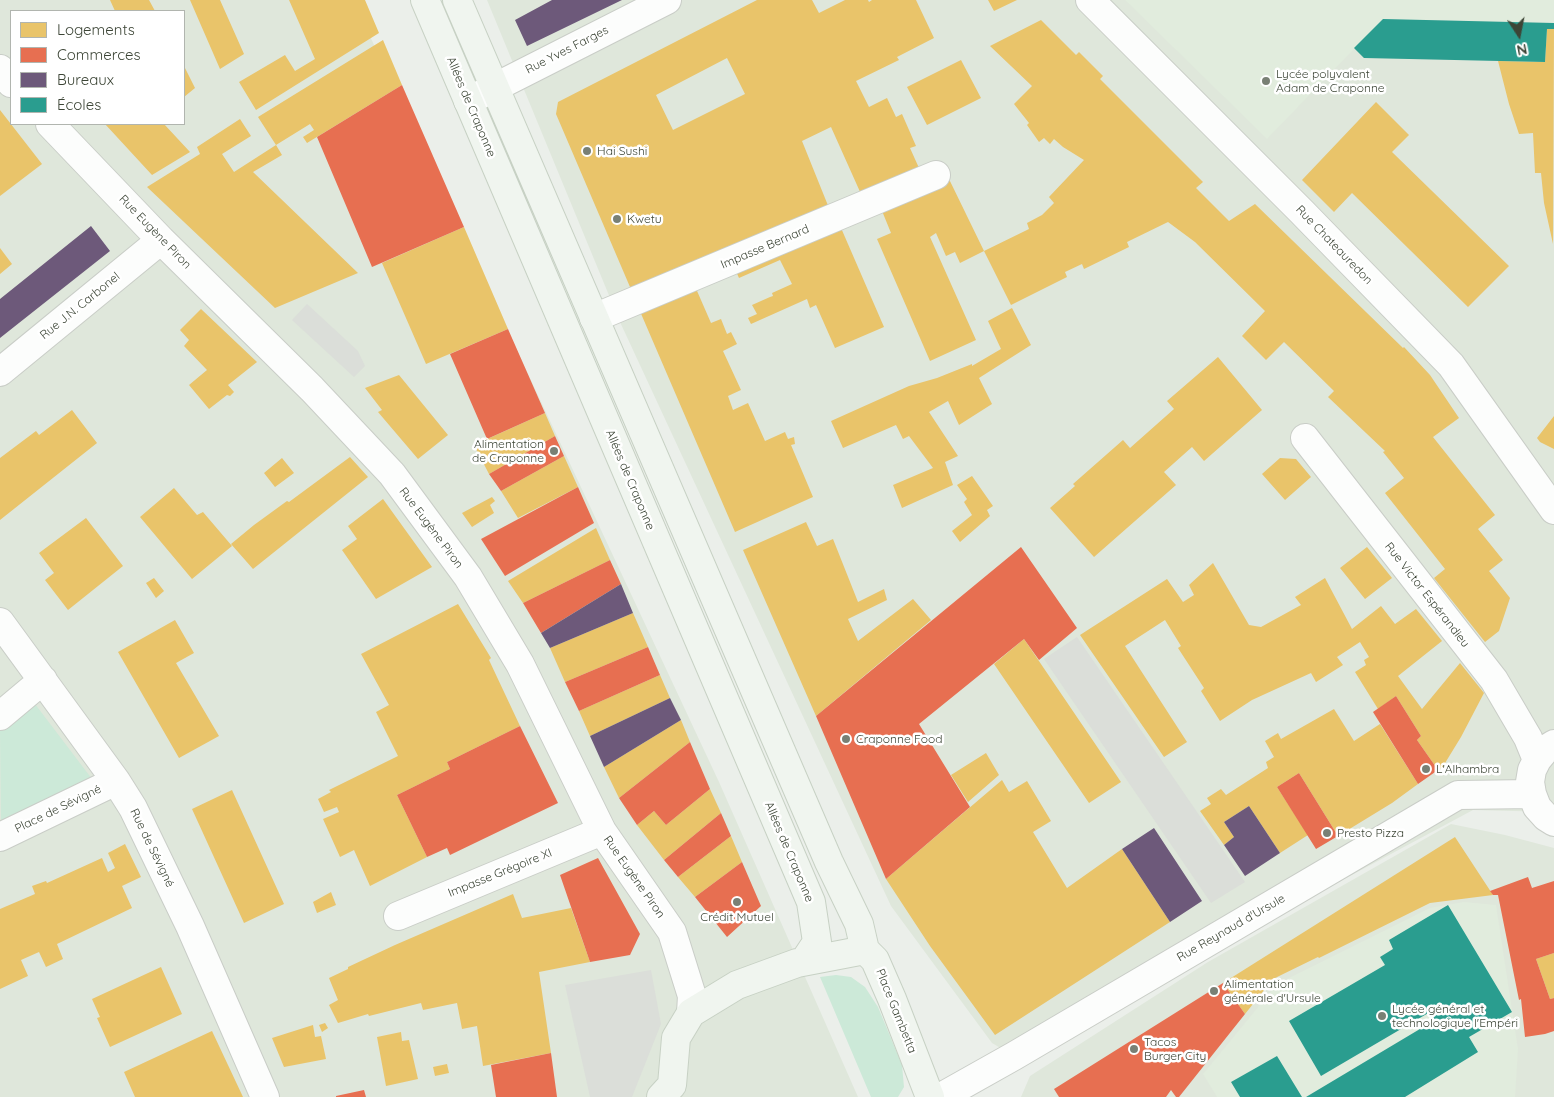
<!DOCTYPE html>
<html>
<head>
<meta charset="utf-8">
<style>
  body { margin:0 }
  #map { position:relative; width:1554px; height:1097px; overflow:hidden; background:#ebefea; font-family:Quicksand,sans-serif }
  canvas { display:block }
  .legend { position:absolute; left:10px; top:10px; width:175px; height:115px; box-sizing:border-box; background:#fff; border:1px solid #b1b5af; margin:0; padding:6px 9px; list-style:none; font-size:15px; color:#3c4536 }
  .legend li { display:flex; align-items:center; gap:10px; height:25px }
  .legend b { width:25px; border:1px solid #b1b5af }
  .north { position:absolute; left:1494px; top:10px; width:50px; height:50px; -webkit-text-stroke:4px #fff; paint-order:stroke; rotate:169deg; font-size:14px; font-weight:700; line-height:20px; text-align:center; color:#3c4536 }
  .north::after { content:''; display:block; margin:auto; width:18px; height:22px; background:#3c4536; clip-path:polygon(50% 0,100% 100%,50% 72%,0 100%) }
</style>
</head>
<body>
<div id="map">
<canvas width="1554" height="1097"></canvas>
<ul class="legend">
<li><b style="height:14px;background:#e9c46a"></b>Logements</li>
<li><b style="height:14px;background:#e76f51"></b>Commerces</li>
<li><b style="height:14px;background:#6d597a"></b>Bureaux</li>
<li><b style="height:14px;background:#2a9d8f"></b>Écoles</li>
</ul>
<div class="north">N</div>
</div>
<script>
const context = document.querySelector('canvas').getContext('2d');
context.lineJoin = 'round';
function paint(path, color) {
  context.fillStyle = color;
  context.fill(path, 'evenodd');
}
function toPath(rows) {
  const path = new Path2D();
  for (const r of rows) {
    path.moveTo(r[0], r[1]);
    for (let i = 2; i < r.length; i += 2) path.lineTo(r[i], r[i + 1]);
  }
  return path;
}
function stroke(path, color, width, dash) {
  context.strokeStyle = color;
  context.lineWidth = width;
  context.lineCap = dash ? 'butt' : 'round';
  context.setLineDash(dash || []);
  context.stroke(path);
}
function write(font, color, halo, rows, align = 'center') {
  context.font = font + ' Quicksand,sans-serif';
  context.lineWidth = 5;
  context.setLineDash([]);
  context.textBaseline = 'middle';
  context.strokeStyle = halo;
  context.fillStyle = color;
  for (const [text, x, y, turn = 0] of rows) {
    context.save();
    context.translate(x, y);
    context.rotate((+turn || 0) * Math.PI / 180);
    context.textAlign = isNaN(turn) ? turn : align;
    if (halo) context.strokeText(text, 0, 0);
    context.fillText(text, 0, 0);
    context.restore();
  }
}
paint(toPath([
  [0,0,353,0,719,782,858,1097,0,1097],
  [11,11,184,11,184,124,11,124],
  [487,0,1554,0,1554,812,1473,810,1014,1056,992,1043,891,906,620,322],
  [1451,824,1505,835,1554,848,1554,1097,1021,1097,1030,1076,1208,962]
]), '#dfe7db');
paint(toPath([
  [1125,0,1554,0,1554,23,1383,19,1267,139],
  [1464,902,1496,905,1518,1049,1515,1097,1217,1097,1203,1074,1277,984,1430,908]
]), '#e1ecdd');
paint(toPath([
  [35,704,92,779,18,818,1,820,0,731],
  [836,975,851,977,865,987,878,1007,902,1065,904,1087,898,1097,871,1097,820,977]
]), '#cce9d8');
paint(toPath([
  [307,304,358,351,365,366,354,377,292,320],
  [1077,637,1245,882,1211,903,1044,659],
  [651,970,661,1024,632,1097,590,1097,565,985]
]), '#dbded9');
paint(toPath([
  [110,0,149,0,155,11,115,11],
  [190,0,220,0,244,54,220,69],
  [289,0,365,0,379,33,256,110,239,82,285,55,295,71,315,59],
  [757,0,812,0,819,13,845,0,868,0,869,2,872,0,916,0,934,38,897,57,899,60,856,81,869,107,887,98,896,117,902,114,916,146,910,148,919,168,861,194,831,127,802,141,829,208,633,294,556,114,558,102],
  [727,58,745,94,673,130,656,95],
  [988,0,1017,0,994,11],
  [1041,20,1076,55,1079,52,1103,76,1100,79,1203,182,1196,188,1229,221,1255,204,1403,348,1404,347,1430,375,1459,418,1433,437,1495,515,1478,529,1503,560,1489,571,1510,598,1499,631,1485,642,1434,578,1445,569,1385,493,1404,478,1383,452,1385,451,1328,397,1334,391,1284,342,1266,360,1242,336,1265,311,1195,242,1168,222,1127,242,1129,247,1084,269,1082,264,1065,272,1067,277,1011,305,984,251,1029,229,1027,223,1042,215,1054,203,1049,197,1084,160,1063,147,1054,139,1050,144,1044,138,1039,142,1027,125,1029,123,1014,104,1032,86,990,46],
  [1547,29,1554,29,1553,244,1544,203,1541,173,1535,173,1533,133,1519,134,1509,104,1498,61,1545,62],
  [383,40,402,85,307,143,303,137,314,130,310,124,276,145,258,117],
  [961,60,981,98,927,125,907,87],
  [184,66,195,88,184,97],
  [1376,102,1409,135,1392,152,1509,266,1468,307,1352,193,1334,212,1302,180],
  [0,110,42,164,0,196],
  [240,119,251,136,222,154,234,172,276,145,282,155,253,172,358,273,275,308,147,187,200,154,197,147],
  [105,124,164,124,190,152,152,175],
  [948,177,984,251,960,263,955,252,946,256,936,233,930,237,976,340,930,361,877,239,891,233,880,206],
  [838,221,884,327,835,348,816,305,810,308,807,299,751,324,748,318,757,314,752,305,770,297,773,296,772,293,792,284,780,260,739,278,734,267],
  [464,227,508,329,426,364,382,263],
  [0,248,12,264,0,274],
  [694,284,711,323,721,319,727,334,731,332,737,344,723,351,741,390,728,396,733,410,748,403,765,441,785,432,788,439,794,437,795,444,791,445,813,497,735,532,639,309],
  [1012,308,1031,345,979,378,992,404,959,425,948,401,929,412,958,456,945,462,953,485,902,508,893,485,933,468,909,436,903,439,896,425,843,448,831,421,909,386,937,378,972,364,972,366,1001,349,988,321],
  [201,309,257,362,228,385,234,392,230,396,227,395,209,409,189,385,207,370,184,346,189,340,180,330],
  [1218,357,1262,410,1204,461,1192,447,1164,472,1176,485,1094,557,1050,508,1075,486,1073,484,1123,440,1130,448,1174,409,1167,401],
  [399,375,448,435,418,459,378,412,382,410,365,388],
  [72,410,97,443,0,520,0,458,36,431,39,435],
  [545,413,555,436,489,474,474,445],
  [1554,416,1554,449,1540,442,1537,438],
  [564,456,578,487,518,518,501,491],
  [350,457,368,477,253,569,231,544,254,525,287,501,289,502],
  [282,458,294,473,275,487,264,473],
  [1280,458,1296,459,1311,477,1285,500,1262,474],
  [972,476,993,506,987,510,990,516,960,542,952,531,972,515,964,502,967,499,957,485],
  [174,488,197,515,203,512,232,546,192,579,140,517],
  [492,497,495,501,490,505,494,513,472,527,462,513],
  [383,499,432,567,376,599,342,550,357,539,348,526],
  [86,518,123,566,68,610,45,580,54,573,39,553],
  [806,522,817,546,833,539,858,602,884,589,887,600,848,619,858,641,913,599,931,620,816,716,743,550],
  [596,528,610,560,523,603,508,581],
  [1367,547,1392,578,1365,599,1340,568],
  [1213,563,1249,625,1261,627,1301,605,1295,597,1325,578,1352,629,1381,606,1395,624,1416,609,1442,641,1398,676,1422,709,1460,663,1484,693,1461,737,1442,768,1438,770,1417,740,1421,736,1396,696,1378,709,1355,672,1366,665,1364,660,1369,657,1360,642,1337,657,1343,665,1316,682,1311,673,1252,700,1220,721,1201,691,1204,688,1178,648,1181,646,1165,620,1125,646,1187,742,1164,757,1080,635,1167,579,1183,602,1194,595,1189,585],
  [154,578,164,591,156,598,146,583],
  [458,604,491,658,489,660,520,726,447,762,450,769,397,795,427,857,370,886,354,850,340,857,323,819,339,812,337,807,324,812,318,799,331,792,329,790,398,756,376,712,389,705,361,654],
  [633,613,648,647,565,682,550,648],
  [175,620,194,653,176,663,219,736,179,758,118,652],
  [1024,639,1121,782,1089,803,994,664],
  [660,675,670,698,590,736,579,711],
  [1334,709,1354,741,1380,724,1418,784,1392,803,1338,836,1299,773,1277,787,1308,835,1280,853,1249,806,1224,822,1234,837,1224,845,1200,811,1211,804,1207,798,1221,789,1226,795,1268,768,1266,762,1274,757,1265,741,1278,733,1281,739],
  [681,720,690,742,619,798,604,767],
  [986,753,999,775,968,802,951,775],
  [1002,780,1009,792,1027,781,1051,821,1033,832,1067,888,1122,849,1170,922,995,1035,930,946,886,879],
  [710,789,721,813,664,860,637,825,654,811,666,825],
  [232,790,284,904,244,923,192,809],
  [731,836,742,862,695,897,678,877],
  [1455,837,1493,895,1430,903,1319,958,1318,957,1273,979,1245,1014,1223,983],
  [125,844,141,877,122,886,132,908,57,944,63,959,46,967,39,952,21,960,28,976,0,989,0,909,35,894,32,886,46,881,47,883,102,858,108,872,115,868,108,853],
  [331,892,336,905,317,913,313,902],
  [513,894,522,918,571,908,590,962,539,972,551,1053,483,1066,477,1026,462,1029,457,1003,423,1010,421,1003,369,1016,368,1014,338,1023,329,1005,338,1000,329,978,348,969,348,967,395,945],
  [1554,953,1554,998,1550,999,1536,959],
  [161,967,182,1014,110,1047,97,1018,100,1017,92,999],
  [325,1023,328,1028,322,1032,319,1025],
  [313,1025,315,1037,321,1036,326,1059,284,1067,272,1038],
  [212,1031,243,1097,135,1097,124,1072],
  [401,1032,402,1041,409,1040,418,1079,386,1086,377,1037],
  [447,1064,449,1073,435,1076,433,1067]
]), '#e9c46a');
paint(toPath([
  [402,85,464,227,372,267,317,137],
  [508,329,545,413,487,439,450,354],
  [555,436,564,456,501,491,489,474],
  [578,487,594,523,505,576,481,539],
  [1021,547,1077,628,1039,660,1024,639,919,724,970,807,886,879,816,716],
  [610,560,621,584,541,633,523,603],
  [648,647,660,675,579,711,565,682],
  [1396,696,1421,736,1417,740,1438,770,1418,784,1373,712],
  [520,726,558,803,450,855,447,848,427,857,397,795,450,769,447,762],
  [690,742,710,789,666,825,654,811,637,825,619,798],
  [1299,773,1338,836,1316,849,1277,787],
  [721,813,731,836,678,877,664,860],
  [598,858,640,934,630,955,590,962,560,875],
  [742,862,761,906,727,937,695,897],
  [1528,877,1532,888,1554,881,1554,953,1536,959,1550,999,1554,998,1554,1031,1545,1034,1525,1037,1521,999,1519,1000,1498,895,1493,895,1490,891],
  [1223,983,1245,1014,1179,1097,1176,1097,1171,1090,1166,1097,1059,1097,1054,1089],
  [551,1053,557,1097,496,1097,491,1065],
  [364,1090,366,1097,336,1097,336,1096]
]), '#e76f51');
paint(toPath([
  [552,0,622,0,527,46,515,20],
  [91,226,110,251,0,338,0,299],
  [621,584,633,613,550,648,541,633],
  [670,698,681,720,604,767,590,736],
  [1249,806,1280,853,1245,876,1224,845,1234,837,1224,822],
  [1154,828,1202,901,1170,922,1122,849]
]), '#6d597a');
paint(toPath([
  [1383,19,1554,23,1554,29,1547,29,1545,62,1364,58,1354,48],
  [1448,905,1512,1012,1469,1037,1478,1052,1405,1097,1306,1097,1435,1020,1430,1012,1321,1076,1289,1021,1385,965,1380,957,1393,949,1389,940],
  [1277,1056,1302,1097,1240,1097,1231,1082]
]), '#2a9d8f');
const street = toPath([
  [1090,0,1301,211,1451,365,1554,510],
  [0,69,11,83],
  [468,101,667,0],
  [50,124,161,240,312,389,392,474,468,577,520,664,602,831,672,932,692,996,691,1013],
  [594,318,936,175],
  [0,372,161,240],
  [1305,438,1494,680,1528,738,1537,760],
  [0,622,116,781,133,808,190,926,265,1097],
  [0,716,43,680],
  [1554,744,1546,749,1537,760,1532,770,1530,782,1532,794,1537,807,1546,817,1554,822],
  [0,837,116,781],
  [398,916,602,831],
  [941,1097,1014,1056,1458,795,1532,794]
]);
const secondary = toPath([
  [425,0,811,902,817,942,805,960],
  [457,0,829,862,859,924,865,950],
  [865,950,875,960,892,999,930,1097],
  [661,1097,672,1085,676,1038,691,1013,737,985,797,963,865,950]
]);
stroke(street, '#c9cdc7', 30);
stroke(secondary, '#c7d1c4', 30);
stroke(street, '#fcfdfc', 28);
stroke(secondary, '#f0f5ef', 28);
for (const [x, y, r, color] of [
  [1266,81,5,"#798075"],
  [587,151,5,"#798075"],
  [617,219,5,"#798075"],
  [554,451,5,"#798075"],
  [846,739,5,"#798075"],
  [1426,769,5,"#798075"],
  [1327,833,5,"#798075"],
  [737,902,5,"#798075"],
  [1214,991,5,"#798075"],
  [1382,1016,5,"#798075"],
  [1134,1049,5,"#798075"]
]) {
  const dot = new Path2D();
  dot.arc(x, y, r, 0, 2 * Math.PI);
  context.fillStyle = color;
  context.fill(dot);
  stroke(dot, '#fff', 2);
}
write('12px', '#3c4536', '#fff', [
  ["Rue Yves Farges",567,50,-27],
  ["Allées de Craponne",471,107,67],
  ["Rue Eugène Piron",155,232,46],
  ["Rue Chateauredon",1334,245,46],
  ["Impasse Bernard",765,247,-23],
  ["Rue J.N. Carbonel",80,306,-39],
  ["Allées de Craponne",630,480,67],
  ["Rue Eugène Piron",431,528,53],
  ["Rue Victor Espérandieu",1427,595,52],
  ["Place de Sévigné",58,809,-26],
  ["Rue de Sévigné",152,848,64],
  ["Allées de Craponne",789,852,67],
  ["Impasse Grégoire XI",500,873,-22],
  ["Rue Eugène Piron",634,877,55],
  ["Rue Reynaud d'Ursule",1231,928,-30],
  ["Place Gambetta",896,1011,68]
]);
write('12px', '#3c4536', '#fff', [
  ["Lycée polyvalent",1276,74],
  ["Adam de Craponne",1276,88],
  ["Hai Sushi",597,151],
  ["Kwetu",627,219],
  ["Alimentation",544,444,"right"],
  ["de Craponne",544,458,"right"],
  ["Craponne Food",856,739],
  ["L'Alhambra",1436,769],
  ["Presto Pizza",1337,833],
  ["Crédit Mutuel",737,917,"center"],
  ["Alimentation",1224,984],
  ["générale d'Ursule",1224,998],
  ["Lycée général et",1392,1009],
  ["technologique l'Empéri",1392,1023],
  ["Tacos",1144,1042],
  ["Burger City",1144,1056]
], 'left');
</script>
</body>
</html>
